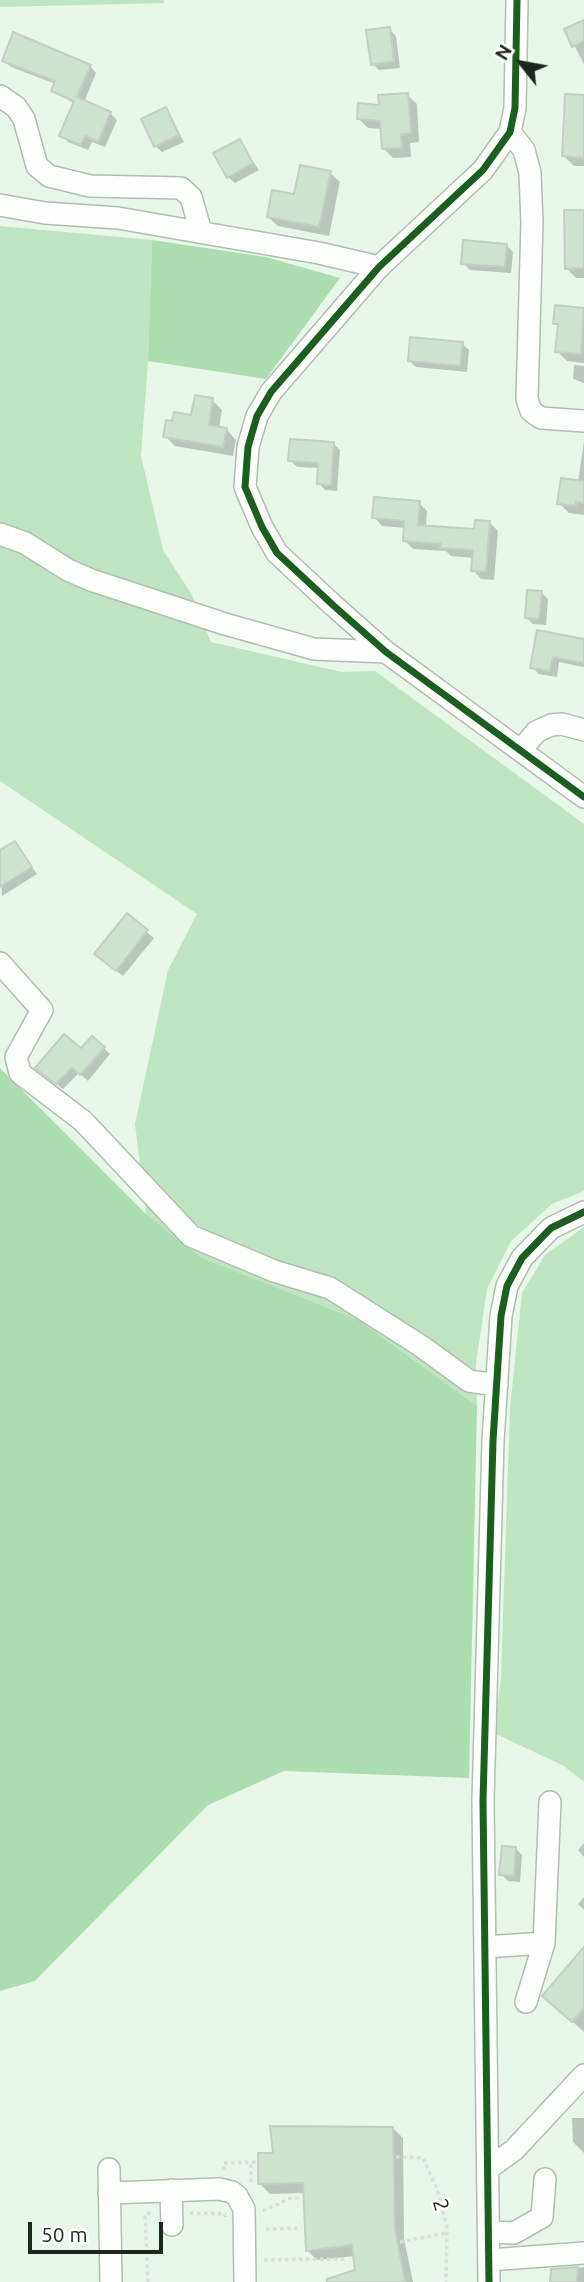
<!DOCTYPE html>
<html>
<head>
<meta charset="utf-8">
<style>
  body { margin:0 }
  #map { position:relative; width:584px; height:2282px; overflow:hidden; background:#e9f7ea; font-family:Ubuntu,sans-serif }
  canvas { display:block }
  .north { position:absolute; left:486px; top:28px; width:70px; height:70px; -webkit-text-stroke:5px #fff; paint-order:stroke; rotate:301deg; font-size:19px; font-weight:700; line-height:28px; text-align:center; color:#1d271e }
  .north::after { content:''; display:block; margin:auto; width:24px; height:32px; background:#1d271e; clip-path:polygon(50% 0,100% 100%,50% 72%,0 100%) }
  .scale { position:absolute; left:28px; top:2222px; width:135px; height:32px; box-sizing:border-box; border:4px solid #1d271e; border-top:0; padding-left:9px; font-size:21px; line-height:24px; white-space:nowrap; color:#1d271e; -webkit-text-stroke:5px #fff; paint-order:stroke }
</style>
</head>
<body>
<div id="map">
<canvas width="584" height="2282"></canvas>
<div class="north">N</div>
<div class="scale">50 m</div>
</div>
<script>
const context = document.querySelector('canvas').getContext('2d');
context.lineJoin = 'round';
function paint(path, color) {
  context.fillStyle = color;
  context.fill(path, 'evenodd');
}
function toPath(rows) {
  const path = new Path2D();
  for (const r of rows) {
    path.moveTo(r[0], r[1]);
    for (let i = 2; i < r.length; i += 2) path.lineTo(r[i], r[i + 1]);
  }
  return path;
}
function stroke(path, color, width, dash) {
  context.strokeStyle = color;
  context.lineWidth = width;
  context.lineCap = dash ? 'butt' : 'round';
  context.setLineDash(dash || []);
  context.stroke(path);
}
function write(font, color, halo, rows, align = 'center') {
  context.font = font + ' Ubuntu,sans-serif';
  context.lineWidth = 5;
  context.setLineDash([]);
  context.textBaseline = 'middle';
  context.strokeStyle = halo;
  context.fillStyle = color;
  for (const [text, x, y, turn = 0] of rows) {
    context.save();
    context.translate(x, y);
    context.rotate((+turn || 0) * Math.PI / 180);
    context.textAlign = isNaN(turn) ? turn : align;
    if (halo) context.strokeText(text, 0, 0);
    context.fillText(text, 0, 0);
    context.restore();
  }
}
paint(toPath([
  [0,0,164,0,164,3,0,7],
  [0,226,152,240,148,361,141,456,163,550,192,595,211,642,342,672,375,671,584,824,584,1191,552,1204,511,1241,487,1289,476,1364,477,1406,359,1320,202,1258,146,1214,135,1124,168,970,197,914,0,781],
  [584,1227,584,1782,564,1766,494,1733,501,1677,510,1408,522,1293,545,1255]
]), '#bee4c1');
paint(toPath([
  [152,240,266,257,340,278,266,379,148,361],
  [0,1068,146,1214,202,1258,359,1320,477,1406,469,1778,284,1771,208,1805,35,1981,0,1991]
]), '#abddb0');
paint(toPath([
  [584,24,584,64,566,30],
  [389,29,396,36,400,68,379,70,373,64],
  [4,60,90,66,96,73,84,102,110,113,117,120,105,147,92,142,88,150,68,142,61,135,75,104,53,91,56,84,11,67],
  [407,95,417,104,419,142,410,143,411,157,393,158,384,149,382,129,368,128,358,118],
  [584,97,584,166,574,166,564,156],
  [166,109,184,142,162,152,155,146],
  [239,141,259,170,235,183,228,177],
  [330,173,340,182,329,236,278,226,268,217],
  [584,212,584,278,576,278,566,268],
  [506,245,513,252,511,273,470,270,463,263],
  [556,307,584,309,584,363,567,361,557,351,559,328,555,323],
  [462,344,469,350,467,372,416,367,409,361],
  [574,365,584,366,584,383,573,379],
  [212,400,222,410,219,428,226,429,236,440,233,456,175,446,165,436],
  [584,441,584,515,569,513,559,503,578,482],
  [333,443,340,450,337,491,325,490,319,483,320,468,297,467,290,460],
  [419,503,427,511,426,528,475,531,490,523,498,531,494,580,481,579,473,570,474,558,451,556,446,551,413,549,405,541,406,528,382,526,374,517],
  [541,592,548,599,546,625,533,624,527,618],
  [584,642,584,667,559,662,557,677,539,674,532,667],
  [15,843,37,874,2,896,0,859],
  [127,916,154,938,123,976,103,961],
  [104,1048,110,1054,88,1081,79,1073,63,1089,43,1074,82,1051],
  [584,1843,584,1857,578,1850],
  [516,1849,522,1855,520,1882,508,1881,501,1874],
  [584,1897,584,1910,578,1904],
  [584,1950,584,2032,557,2008],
  [572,2118,584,2118,584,2153,573,2142],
  [393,2128,403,2138,404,2239,413,2282,325,2282,357,2271,355,2256,317,2260,307,2250,305,2193,270,2194,260,2184,275,2155],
  [584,2267,584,2282,552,2282,553,2270]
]), '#0003');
const building = toPath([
  [584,20,584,41,572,47,564,29,584,20],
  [390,27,394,61,371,65,366,30,390,27],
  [13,32,91,65,77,97,111,112,98,142,85,136,81,145,59,136,74,101,51,91,55,81,2,61,13,32],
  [408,93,411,133,401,134,402,148,382,149,380,121,357,119,358,103,379,105,378,95,408,93],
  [565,94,584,95,584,158,562,156,565,94],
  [166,107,179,135,154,147,141,119,166,107],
  [240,139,253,163,227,178,213,153,240,139],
  [300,165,331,171,319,227,267,217,272,190,294,194,300,165],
  [564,210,584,210,584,268,565,269,564,210],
  [463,240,507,244,505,267,461,264,463,240],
  [555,305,584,308,581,354,555,352,558,324,553,324,555,305],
  [410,337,463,342,460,366,408,361,410,337],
  [195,395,213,398,209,425,227,428,223,447,163,437,166,420,172,421,174,412,191,415,195,395],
  [290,439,334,442,331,485,317,484,318,463,288,461,290,439],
  [561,478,584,481,584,503,576,502,576,506,557,504,561,478],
  [374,497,420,501,418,525,474,529,475,520,490,521,486,572,471,571,473,550,440,548,441,544,403,541,404,521,372,518,374,497],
  [527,590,542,591,539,619,525,618,527,590],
  [537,630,584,639,584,663,553,657,550,671,530,668,537,630],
  [15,841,32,867,0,887,0,850,15,841],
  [127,913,148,930,116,971,94,954,127,913],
  [64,1034,81,1048,92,1036,105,1047,80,1075,72,1068,56,1084,35,1068,64,1034],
  [502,1846,516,1847,514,1876,499,1875,502,1846],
  [584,1947,584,2008,572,2022,542,1996,584,1947],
  [270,2126,393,2127,395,2228,405,2282,327,2282,327,2279,355,2270,352,2245,306,2251,303,2183,258,2184,258,2153,273,2153,270,2126],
  [578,2267,577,2282,550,2282,551,2269,578,2267]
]);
paint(building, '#cde3cf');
stroke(building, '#c3cec4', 2);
const minor = toPath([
  [517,0,515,108,510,132,483,170,379,267,271,392,257,416,248,447,245,487,262,527,277,553,334,606,386,652,584,797],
  [0,96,16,107,24,119,37,166,49,176,90,186,181,188,191,197,201,232],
  [510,132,524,150,530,173,532,222,527,399,531,411,541,418,584,421],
  [0,205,45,213,118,218,319,253,379,267],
  [0,534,25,543,68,570,91,580,225,624,314,649,386,652],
  [521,750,536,732,551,725,562,724,584,730],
  [0,963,42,1010,16,1057,20,1073,83,1121,191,1236,274,1271,330,1288,421,1346,469,1381,497,1385],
  [485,1947,544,1943],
  [526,2002,544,1943,550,1802],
  [489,2168,514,2150,584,2075],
  [109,2169,111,2282],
  [171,2190,172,2225],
  [109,2193,219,2189,232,2192,237,2196,244,2209,245,2282],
  [489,2232,514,2233,542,2217,545,2179],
  [489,2260,584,2253],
  [489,2282,483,1801,493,1441,501,1316,507,1286,522,1258,551,1228,584,1212]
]);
stroke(minor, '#b3bdb3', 24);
stroke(toPath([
  [396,2157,423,2158,437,2189,447,2227,446,2282],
  [224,2170,224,2163,256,2162],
  [251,2182,251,2162],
  [263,2211,291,2198,301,2198],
  [190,2213,225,2214,225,2217],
  [266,2229,302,2228],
  [400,2242,446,2233],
  [264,2260,346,2259],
  [148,2282,145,2214,152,2213]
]), '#dbdedb', 3.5, [3.5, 3.5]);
stroke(minor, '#fcfefc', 21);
stroke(toPath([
  [517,0,515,108,510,132,483,170,379,267,271,392,257,416,248,447,245,487,262,527,277,553,334,606,386,652,584,797],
  [489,2282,483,1801,493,1441,501,1316,507,1286,522,1258,551,1228,584,1212]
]), '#1b5e20', 7);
write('21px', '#1d271e', '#fff', [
  ["2",441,2205,73]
]);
</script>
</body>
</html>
